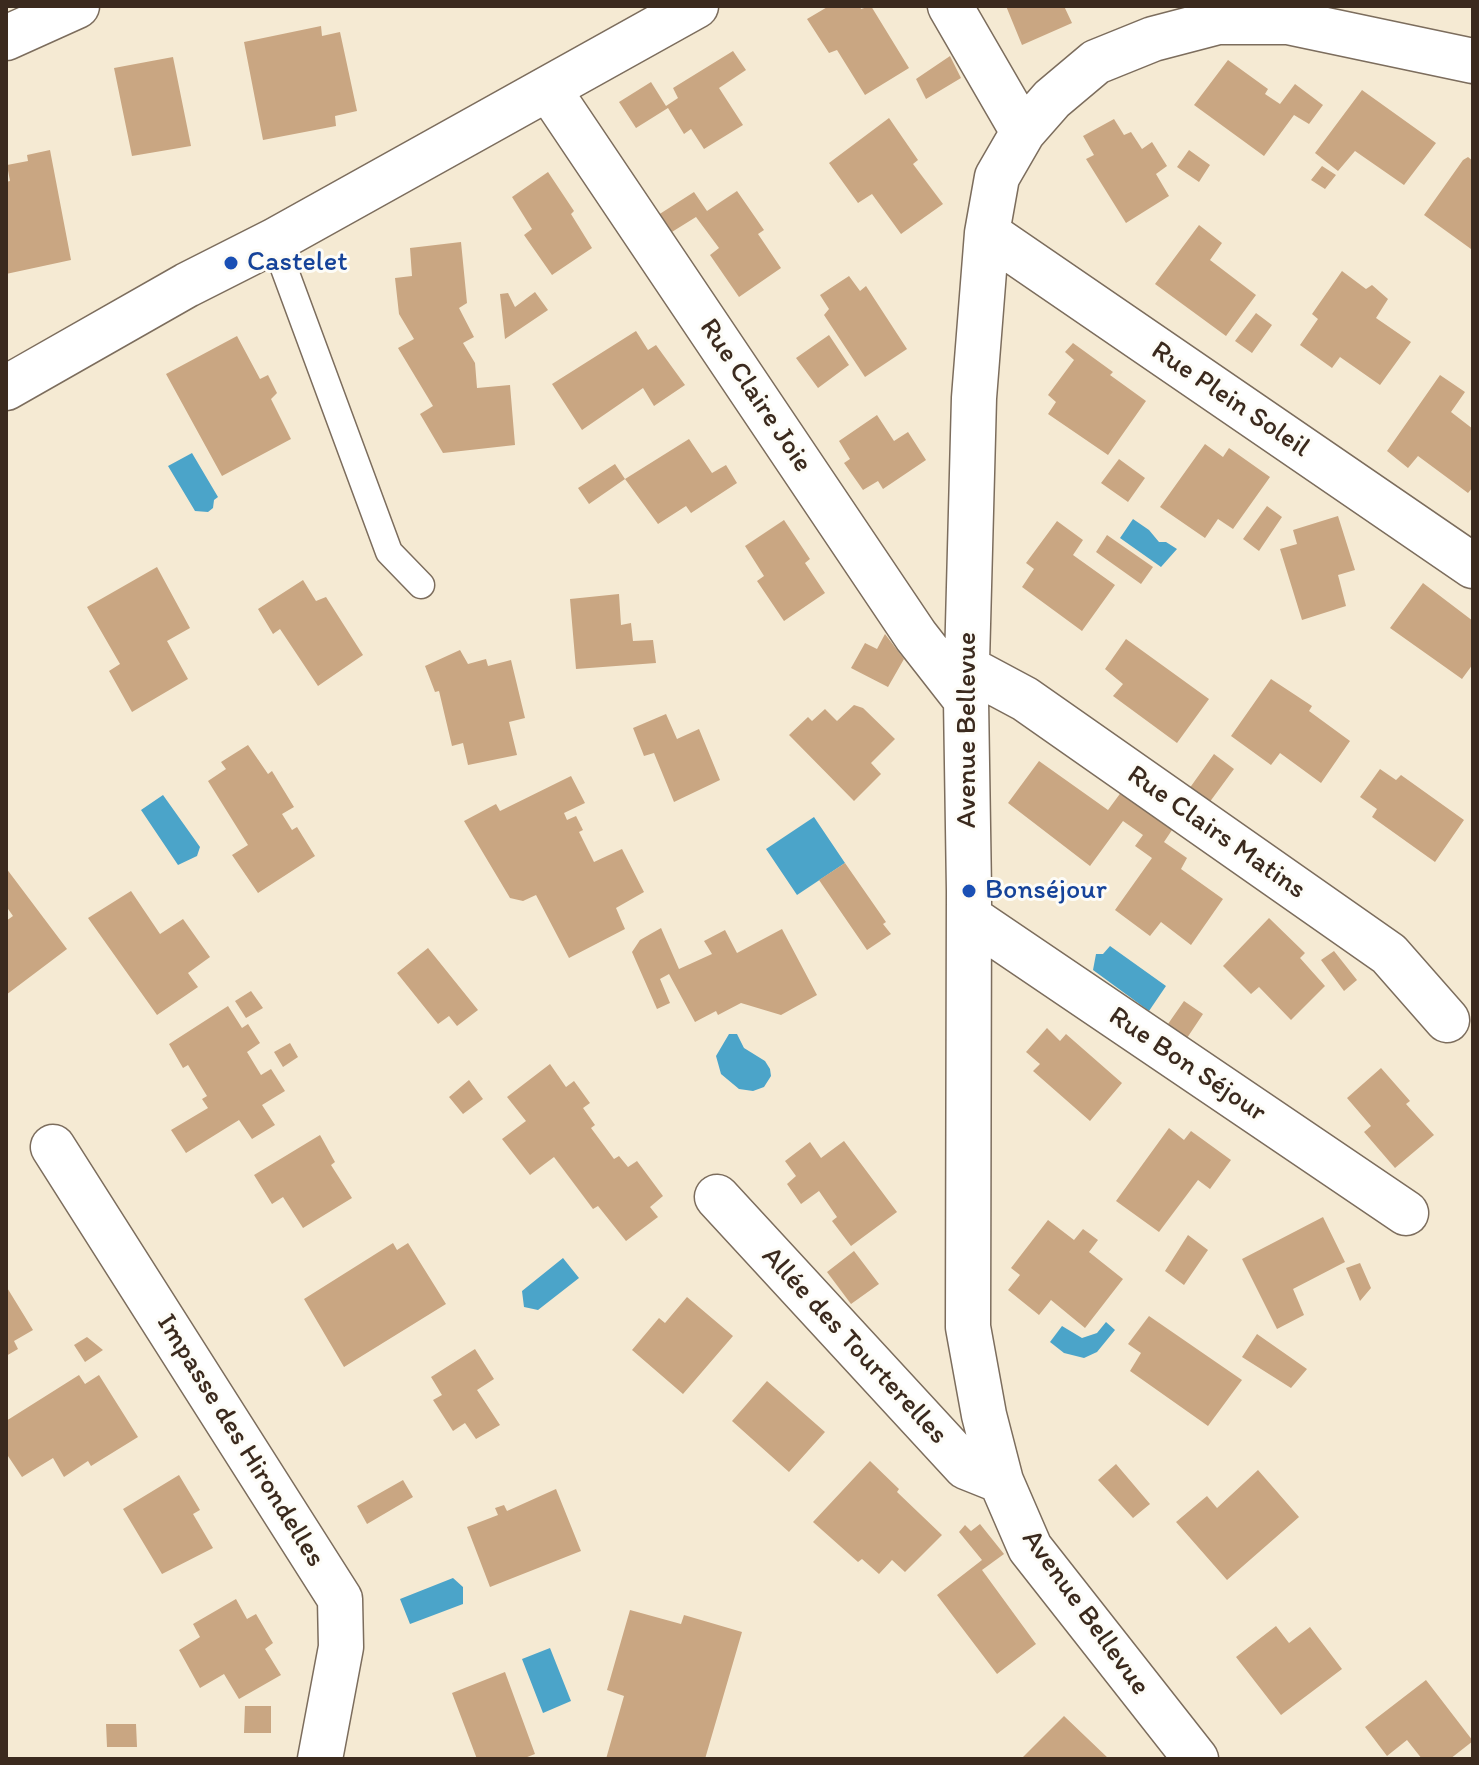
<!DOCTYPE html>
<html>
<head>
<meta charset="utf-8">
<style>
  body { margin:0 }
  #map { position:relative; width:1479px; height:1765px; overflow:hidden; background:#f5ead3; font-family:Itim,sans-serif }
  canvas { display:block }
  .frame { position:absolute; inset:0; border:8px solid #3b2a1e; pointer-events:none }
</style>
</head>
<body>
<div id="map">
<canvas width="1479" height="1765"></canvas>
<div class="frame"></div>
</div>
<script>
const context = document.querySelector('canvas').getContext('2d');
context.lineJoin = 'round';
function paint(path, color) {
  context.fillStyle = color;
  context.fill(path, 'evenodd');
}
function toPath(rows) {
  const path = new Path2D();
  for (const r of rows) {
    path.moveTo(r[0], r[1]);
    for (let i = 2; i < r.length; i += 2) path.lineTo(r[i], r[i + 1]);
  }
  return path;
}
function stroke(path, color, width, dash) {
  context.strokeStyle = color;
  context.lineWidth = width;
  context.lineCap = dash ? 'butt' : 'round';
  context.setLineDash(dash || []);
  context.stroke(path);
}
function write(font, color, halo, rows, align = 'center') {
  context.font = font + ' Itim,sans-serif';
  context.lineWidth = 6;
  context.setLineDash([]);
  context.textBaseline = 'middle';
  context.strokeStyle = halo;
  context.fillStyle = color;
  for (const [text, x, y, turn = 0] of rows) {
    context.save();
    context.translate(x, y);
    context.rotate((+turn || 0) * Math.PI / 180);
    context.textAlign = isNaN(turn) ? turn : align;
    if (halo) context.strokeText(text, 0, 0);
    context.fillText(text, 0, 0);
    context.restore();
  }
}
paint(toPath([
  [192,453,218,497,214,500,213,508,208,512,195,511,168,466],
  [1133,519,1149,530,1159,542,1166,542,1177,549,1161,567,1120,538],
  [163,795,200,847,197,856,178,865,141,810],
  [814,817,845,863,797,895,766,849],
  [1110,946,1166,986,1149,1011,1093,970,1096,954,1103,954],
  [729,1034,737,1034,744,1048,765,1061,770,1069,771,1076,764,1087,753,1091,739,1089,721,1074,716,1056],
  [563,1258,579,1278,538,1310,524,1307,522,1291],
  [1106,1322,1115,1330,1097,1352,1084,1358,1064,1353,1050,1342,1062,1326,1082,1338,1097,1333],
  [453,1578,463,1587,463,1604,410,1624,400,1599],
  [550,1648,571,1701,543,1713,522,1659]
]), '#4ba4c9');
paint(toPath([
  [829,6,860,6,861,9,871,6,909,68,865,95,837,50,829,53,807,19],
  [1006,6,1064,6,1072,23,1022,45],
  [321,26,322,36,340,32,357,111,335,116,336,126,263,140,244,42],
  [733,51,746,70,719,88,743,125,704,149,691,129,684,134,668,108,636,128,619,102,651,82,666,106,678,98,673,88],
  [950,56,961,78,926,99,916,79],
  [173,57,191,146,132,156,114,68],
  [1228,60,1268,89,1265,94,1280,104,1295,84,1323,105,1309,124,1294,115,1264,156,1194,105],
  [1362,90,1436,143,1404,185,1355,151,1338,171,1315,153],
  [889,118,918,160,913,164,943,204,901,234,872,194,858,203,829,163],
  [1114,119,1124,135,1131,132,1142,149,1152,142,1167,166,1156,174,1169,196,1126,223,1086,159,1094,155,1083,136],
  [50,150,71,260,6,274,6,182,10,181,7,165,28,161,27,155],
  [1189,150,1210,165,1199,182,1177,167],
  [1468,157,1473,161,1473,246,1471,249,1424,215,1463,160],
  [1322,166,1336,175,1325,189,1311,180],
  [548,172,574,211,571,214,592,248,552,275,524,235,532,229,512,197],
  [737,191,764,230,758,234,781,268,739,297,710,255,719,248,696,217,667,235,655,217,694,192,707,211],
  [1199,225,1222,243,1210,260,1256,295,1226,336,1155,284],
  [461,242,467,303,459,308,474,337,463,343,475,363,477,388,510,385,515,445,443,453,420,414,433,406,398,348,414,339,399,314,395,278,412,276,410,248],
  [1342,271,1366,289,1372,285,1388,299,1376,318,1411,342,1380,385,1340,357,1332,368,1300,345,1318,319,1312,314],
  [849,276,860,291,866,286,907,349,865,377,824,315,829,309,820,295],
  [535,292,548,310,505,339,500,294,508,293,515,307],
  [1256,313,1272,325,1252,353,1235,341],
  [636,331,648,350,656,345,685,385,654,406,643,388,582,430,552,384],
  [829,335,849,365,818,388,796,358],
  [237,336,260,379,268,375,277,393,271,399,291,439,222,476,166,374],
  [1073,343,1113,372,1110,375,1146,401,1108,455,1048,414,1056,402,1048,395,1074,360,1065,352],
  [1440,375,1465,392,1451,412,1473,429,1473,487,1468,493,1418,456,1408,468,1387,451],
  [877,415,894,441,908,432,926,460,883,489,878,481,863,490,844,463,850,459,839,441],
  [689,439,712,473,726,465,737,483,691,513,686,506,658,524,625,479],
  [1205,444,1223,457,1229,448,1270,477,1233,529,1218,519,1205,538,1160,507],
  [1119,459,1145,478,1128,502,1101,483],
  [615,464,625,479,589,504,578,488],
  [1267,506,1282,517,1259,551,1243,539],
  [1338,516,1355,570,1338,575,1346,606,1302,620,1280,549,1297,544,1293,530],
  [784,520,810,559,805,563,825,593,784,621,757,581,764,576,745,546],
  [1057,521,1083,540,1073,555,1115,585,1082,631,1022,587,1034,569,1026,563],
  [1107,535,1153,567,1141,584,1096,552],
  [157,567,190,628,167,641,188,679,132,712,109,671,120,664,87,607],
  [303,580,316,601,326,597,363,655,318,686,280,629,273,634,258,609],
  [1423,583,1473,621,1473,664,1462,679,1390,628],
  [619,594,621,625,631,623,633,641,653,640,656,663,576,669,570,599],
  [885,634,904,659,888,687,851,668,865,643,877,649],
  [1126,639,1209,699,1177,743,1113,696,1123,684,1105,669],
  [460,650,468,664,486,659,488,666,511,660,525,718,509,722,517,755,468,765,463,743,452,746,439,691,435,692,425,666],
  [1271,679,1312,706,1309,711,1350,741,1321,783,1280,753,1271,765,1231,736],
  [854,705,863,708,895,739,871,763,881,774,854,801,789,735,808,717,812,721,825,709,837,721],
  [666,714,677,739,699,729,720,780,674,802,654,753,644,756,633,728],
  [248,745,268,774,272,771,294,807,282,814,292,830,297,827,315,856,258,893,232,855,248,845,208,781,226,769,221,762],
  [1214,754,1234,769,1209,803,1189,789],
  [1039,761,1108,810,1122,791,1157,815,1155,818,1172,830,1164,842,1187,858,1181,869,1223,899,1191,945,1161,922,1150,936,1115,910,1152,858,1135,846,1143,835,1123,821,1090,866,1008,803],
  [1380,769,1396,780,1401,775,1464,820,1435,862,1372,817,1377,809,1360,797],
  [571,776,585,803,564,813,567,820,576,816,583,830,579,832,594,862,622,849,644,892,616,908,625,929,569,958,536,895,523,901,510,898,464,821,496,804,500,811],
  [845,863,886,922,883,924,891,934,867,950,819,880],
  [6,868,67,949,6,995,6,921,13,916,6,906],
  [131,891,160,934,183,919,210,957,188,973,198,987,157,1015,88,918],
  [1269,918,1305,953,1300,958,1325,986,1291,1020,1259,987,1251,994,1223,966],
  [661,928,679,969,712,954,704,941,725,930,737,953,782,929,817,995,781,1015,741,1003,718,1015,716,1011,695,1022,669,974,660,979,670,1003,657,1009,632,952,640,940],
  [428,948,478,1010,457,1026,449,1016,438,1024,397,973],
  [1334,951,1357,980,1344,991,1321,960],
  [251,991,263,1008,246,1018,235,1001],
  [1184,1001,1203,1014,1181,1047,1161,1034],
  [228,1006,242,1028,248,1024,260,1043,247,1052,261,1075,271,1069,285,1091,262,1105,275,1125,252,1139,239,1120,186,1153,171,1130,208,1108,202,1099,207,1096,188,1065,183,1068,169,1044],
  [1047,1028,1060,1041,1066,1034,1122,1083,1090,1121,1033,1071,1040,1064,1026,1052],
  [290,1043,298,1057,283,1067,274,1052],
  [550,1064,566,1087,574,1081,590,1103,583,1108,595,1125,591,1128,614,1159,619,1156,628,1167,637,1161,663,1196,650,1207,658,1217,626,1241,598,1206,593,1209,554,1157,530,1175,502,1139,526,1121,507,1097],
  [1381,1068,1410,1101,1406,1104,1434,1135,1395,1168,1364,1132,1371,1126,1347,1098],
  [469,1080,483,1099,463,1114,449,1097],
  [1169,1128,1184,1140,1191,1131,1231,1160,1210,1189,1198,1180,1159,1232,1116,1201],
  [320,1135,335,1162,331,1165,352,1198,303,1228,283,1197,272,1204,254,1175],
  [844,1141,897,1212,851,1246,832,1221,837,1217,819,1191,801,1204,787,1184,796,1176,785,1161,810,1142,821,1158],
  [1323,1217,1345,1262,1293,1289,1304,1315,1277,1329,1242,1259],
  [1048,1220,1074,1240,1083,1229,1098,1240,1089,1252,1123,1279,1085,1328,1051,1300,1039,1315,1008,1290,1020,1275,1011,1268],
  [1188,1235,1208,1250,1184,1285,1165,1271],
  [393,1243,397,1250,408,1243,446,1304,344,1367,304,1299],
  [854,1251,879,1284,851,1304,827,1272],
  [1360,1263,1371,1288,1360,1301,1346,1268],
  [6,1286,33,1330,14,1341,18,1349,6,1356],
  [687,1297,733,1336,683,1394,632,1350,659,1318,665,1323],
  [1149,1316,1242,1380,1208,1426,1130,1371,1141,1353,1128,1344],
  [1257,1334,1307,1369,1291,1388,1242,1357],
  [87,1337,103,1350,85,1362,74,1345],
  [475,1349,494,1379,477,1390,500,1425,476,1439,465,1423,453,1431,433,1400,442,1395,431,1377],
  [79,1375,85,1384,99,1375,138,1437,91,1466,88,1461,64,1477,53,1458,22,1477,6,1453,6,1421],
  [767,1381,825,1432,789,1472,732,1421],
  [870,1461,899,1489,897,1492,942,1535,905,1572,892,1560,879,1574,862,1559,858,1562,813,1522],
  [1116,1464,1150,1504,1133,1518,1098,1480],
  [1258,1470,1299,1517,1227,1580,1176,1522,1207,1496,1217,1508],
  [179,1475,200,1510,193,1514,213,1548,162,1574,123,1509],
  [403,1480,413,1497,367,1524,357,1506],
  [556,1489,581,1551,490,1587,467,1527,498,1515,495,1508,504,1505,507,1511],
  [980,1524,1004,1554,982,1570,1036,1644,997,1674,937,1595,982,1560,959,1532,965,1525,971,1531],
  [236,1599,247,1619,256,1614,273,1643,265,1649,281,1675,239,1699,224,1674,200,1688,179,1650,200,1637,193,1624],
  [630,1610,681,1624,684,1615,742,1632,705,1759,606,1759,624,1696,607,1690],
  [1276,1626,1289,1643,1310,1627,1342,1669,1281,1715,1236,1657],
  [505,1672,535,1754,522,1759,477,1759,452,1693],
  [1426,1680,1473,1741,1450,1759,1422,1759,1407,1740,1387,1756,1365,1727],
  [245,1706,271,1706,271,1733,244,1733],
  [1064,1716,1109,1759,1025,1759,1023,1757],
  [106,1724,136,1724,137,1747,107,1747]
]), '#c9a682');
const service = toPath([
  [274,241,389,552,421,585]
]);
const minor = toPath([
  [950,6,1023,132],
  [6,38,77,6],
  [549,90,916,636,966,700],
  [987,233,1473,566],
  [6,388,187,285,274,241,696,6],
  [967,668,1025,699,1389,954,1447,1020],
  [969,917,1406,1213],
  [53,1147,340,1599,341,1647,320,1759],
  [717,1197,966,1467,1001,1481],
  [1196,1759,1030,1548,1001,1481,984,1415,968,1327,969,891,966,700,974,398,987,233,997,177,1023,132,1052,99,1096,62,1153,39,1218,22,1288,22,1473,61]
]);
stroke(service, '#7c6d5d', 29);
stroke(minor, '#7c6d5d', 47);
stroke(service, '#fff', 26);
stroke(minor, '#fff', 44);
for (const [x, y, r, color] of [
  [231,263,8,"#1a4fb4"],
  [969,891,8,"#1a4fb4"]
]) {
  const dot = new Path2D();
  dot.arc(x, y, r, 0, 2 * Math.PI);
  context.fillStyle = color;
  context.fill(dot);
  stroke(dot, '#fdfcf7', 3);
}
write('28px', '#164399', '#fdfcf7', [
  ["Castelet",247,263],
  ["Bonséjour",985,891]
], 'left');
write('28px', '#3b2a1e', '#fdfcf7', [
  ["Rue Claire Joie",755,396,56],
  ["Rue Plein Soleil",1230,400,34],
  ["Avenue Bellevue",968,730,-90],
  ["Rue Clairs Matins",1216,833,35],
  ["Rue Bon Séjour",1187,1065,34],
  ["Allée des Tourterelles",854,1346,47],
  ["Impasse des Hirondelles",240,1441,58],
  ["Avenue Bellevue",1085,1613,54]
]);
</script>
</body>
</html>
